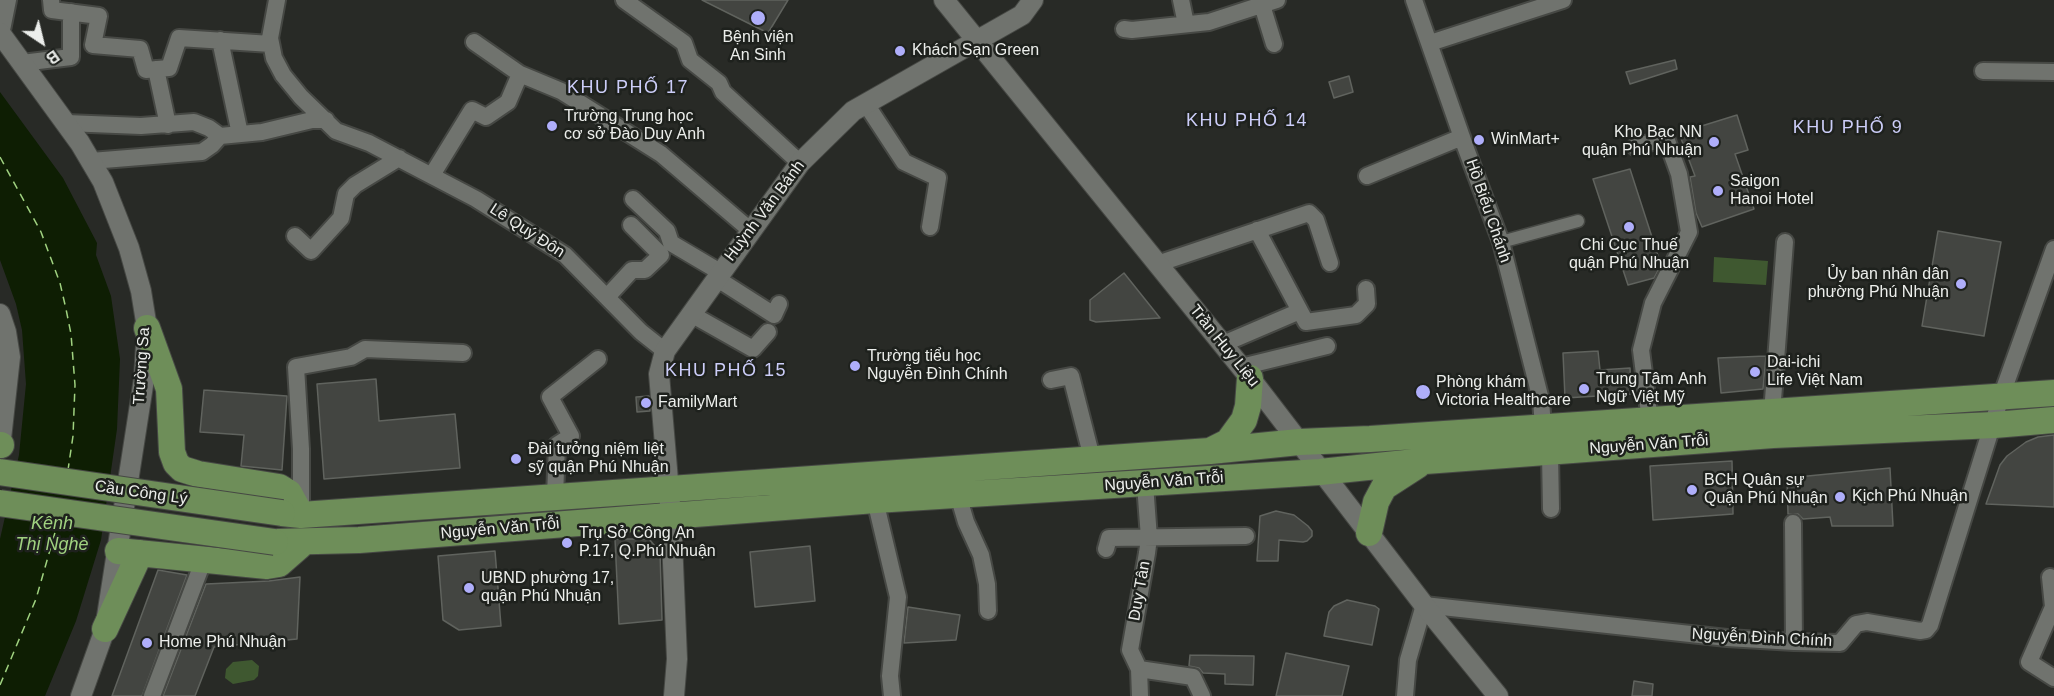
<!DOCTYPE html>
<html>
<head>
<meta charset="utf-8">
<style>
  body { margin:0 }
  #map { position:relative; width:2054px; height:696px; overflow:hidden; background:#282a26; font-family:Arial,sans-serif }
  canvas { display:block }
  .north { position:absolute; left:12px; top:12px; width:60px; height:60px; -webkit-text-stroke:4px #1e211d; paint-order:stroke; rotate:145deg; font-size:16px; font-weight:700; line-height:24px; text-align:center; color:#eceeeb }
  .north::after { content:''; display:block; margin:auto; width:21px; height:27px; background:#eceeeb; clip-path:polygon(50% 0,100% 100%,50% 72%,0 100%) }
</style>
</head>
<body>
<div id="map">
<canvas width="2054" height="696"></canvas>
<div class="north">B</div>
</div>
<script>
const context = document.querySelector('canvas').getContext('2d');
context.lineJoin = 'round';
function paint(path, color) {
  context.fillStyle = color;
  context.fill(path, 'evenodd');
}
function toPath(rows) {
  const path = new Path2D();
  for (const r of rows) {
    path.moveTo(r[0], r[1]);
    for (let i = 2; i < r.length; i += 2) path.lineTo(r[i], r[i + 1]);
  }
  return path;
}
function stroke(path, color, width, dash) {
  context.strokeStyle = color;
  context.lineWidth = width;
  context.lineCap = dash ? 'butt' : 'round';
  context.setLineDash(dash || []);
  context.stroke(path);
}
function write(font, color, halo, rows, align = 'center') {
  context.font = font + ' Arial,sans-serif';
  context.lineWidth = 5;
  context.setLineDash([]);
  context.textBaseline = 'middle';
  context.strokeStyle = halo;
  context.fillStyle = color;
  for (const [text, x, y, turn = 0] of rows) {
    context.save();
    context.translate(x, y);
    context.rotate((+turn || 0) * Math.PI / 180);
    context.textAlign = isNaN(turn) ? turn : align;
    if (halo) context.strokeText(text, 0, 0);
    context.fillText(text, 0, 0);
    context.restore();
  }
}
paint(toPath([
  [1714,257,1768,261,1766,285,1713,282],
  [252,660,259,666,258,676,254,680,233,684,225,678,226,669,233,662]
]), '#3f5830');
paint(toPath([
  [0,92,63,178,97,243,96,255,111,296,120,359,117,429,101,540,76,621,45,696,0,696,0,539,19,455,26,384,22,330,16,304,0,260]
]), '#0e1e03');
stroke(toPath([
  [0,157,41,232,60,283,66,309,71,334,75,385,73,436,68,470],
  [0,685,36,599,58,522]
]), '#a0d280', 1.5, [8, 6]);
const building = toPath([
  [702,0,788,0,768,33,702,0],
  [1675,60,1677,69,1630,84,1626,72,1675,60],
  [1349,76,1353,92,1334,98,1329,82,1349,76],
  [1737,115,1748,150,1735,154,1754,209,1702,227,1696,213,1690,177,1695,176,1679,133,1737,115],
  [1630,169,1661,265,1654,278,1628,285,1593,179,1630,169],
  [1938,231,2001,242,1984,336,1922,326,1938,231],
  [1124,273,1160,318,1096,322,1090,320,1090,300,1124,273],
  [1598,351,1600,370,1630,368,1631,394,1565,398,1563,353,1598,351],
  [1766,356,1763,389,1721,393,1718,358,1766,356],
  [376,379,379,421,455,414,460,468,324,479,317,384,376,379],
  [204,390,287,396,282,470,241,466,244,435,200,432,204,390],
  [649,396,650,411,637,412,636,397,649,396],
  [2054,435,2054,507,1986,504,2000,465,2007,456,2026,442,2038,437,2054,435],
  [1732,461,1733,514,1653,520,1650,466,1732,461],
  [1890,468,1893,526,1832,526,1830,517,1803,519,1798,514,1788,514,1787,478,1890,468],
  [1276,511,1294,515,1308,526,1312,531,1312,536,1307,541,1303,542,1279,540,1278,561,1257,561,1260,516,1276,511],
  [615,539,649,539,660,552,662,620,619,624,615,539],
  [810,546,815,601,755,607,750,552,810,546],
  [495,551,501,626,459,630,443,620,438,556,495,551],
  [158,570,187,575,142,696,112,696,158,570],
  [300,577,297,639,214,647,195,696,163,696,206,584,269,581,300,577],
  [1347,600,1375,606,1379,609,1372,645,1324,636,1329,612,1334,606,1347,600],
  [908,607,960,615,956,640,904,643,908,607],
  [1286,653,1349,666,1342,696,1276,696,1286,653],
  [1190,655,1254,656,1253,685,1225,684,1225,674,1203,673,1199,668,1189,666,1190,655],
  [1634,681,1653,684,1652,696,1632,696,1634,681]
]);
paint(building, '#434541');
stroke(building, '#60635e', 1.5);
const pedestrian = toPath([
  [1501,242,1578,221]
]);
const minor = toPath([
  [51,0,52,10,99,16,93,45,140,49,146,70,169,68,179,38,271,44],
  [277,0,270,38,274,58,283,75,301,97,336,131,369,143,476,199,565,255,641,332,665,351],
  [624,0,684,43,690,60,719,83,723,92,800,163],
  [1181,0,1186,24],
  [1414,0,1465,146,1501,242,1541,400,1543,427],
  [1262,5,1274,44],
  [1124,29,1132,30,1209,22,1277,0],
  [1,35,8,0],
  [220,40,240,134],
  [474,42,520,74,561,91,661,154,750,230],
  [1430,43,1563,0],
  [22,63,71,57,71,12],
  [156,69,168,125],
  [1983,71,2054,72],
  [866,104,904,162,938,178,930,227],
  [66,123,141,126,194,122,209,128,220,136],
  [220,136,262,132,312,120,326,120],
  [1635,147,1666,138,1679,174,1689,232,1653,303,1641,350,1650,421],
  [91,161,202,152,212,145,220,136],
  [432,175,472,110,486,117,508,102,520,74],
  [1367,176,1462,137],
  [633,199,667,231,671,243,720,272],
  [1257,230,1300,311],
  [295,236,311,251,341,218,346,194,355,185,399,158],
  [1157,264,1309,213,1316,220,1330,263],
  [716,278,774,315,779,304],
  [607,297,632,270,645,270,661,255,631,225],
  [691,314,753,349,768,332],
  [1223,344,1300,311,1306,322,1356,315,1367,304,1366,289],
  [1241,367,1327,346],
  [1051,380,1071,376,1092,458],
  [1772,413,1785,242],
  [1550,453,1551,509],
  [958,495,966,522,981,555,987,584,988,611],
  [555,496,557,445,571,436,550,397,598,359],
  [875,500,898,597,890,676,892,696],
  [301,511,301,449,296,367,351,357,365,349,463,353],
  [1793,523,1794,642],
  [1106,549,1109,538,1246,536],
  [2050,577,2053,607,2029,662,2054,678],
  [1139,669,1193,677,1202,696],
  [152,696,204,559],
  [1140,696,1139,669,1130,650,1147,553,1149,538,1145,484],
  [1405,696,1408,660,1424,605,1727,638,1794,642,1840,643,1856,624,1867,622,1920,631,1926,630,1930,625,2001,397,2054,249]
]);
const tertiary = toPath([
  [944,0,1250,378,1424,605,1498,696],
  [0,33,80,143,103,182,129,248,141,291,147,328,144,379,105,629,81,696],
  [0,314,6,332,10,357,0,448],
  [674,696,677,659,671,516,659,374,665,351,800,163,853,111,1022,15,1033,0]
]);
const primary = toPath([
  [147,328,169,389,172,452,176,463,182,469,198,474,279,487,289,493,301,515],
  [0,445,1,445],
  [1210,451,1228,442,1244,420,1248,406,1250,378],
  [282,513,301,515,1210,451,1299,442,1370,439,2054,393],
  [1369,533,1376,502,1384,487,1418,465],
  [275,542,359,540,875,500,1320,472,1425,461,1773,435,1994,425,2054,420],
  [118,551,267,566,279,564,303,543],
  [105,629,140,553]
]);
stroke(pedestrian, '#464844', 15);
stroke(minor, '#464844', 20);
stroke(tertiary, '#464844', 22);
stroke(primary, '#464844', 28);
stroke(pedestrian, '#70736e', 12);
stroke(minor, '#70736e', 16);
stroke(tertiary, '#70736e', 20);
stroke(primary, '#6e8e59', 26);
const primaryBridge = toPath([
  [0,472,282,513],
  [0,503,275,542]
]);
stroke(primaryBridge, '#464844', 28, []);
stroke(primaryBridge, '#6e8e59', 26);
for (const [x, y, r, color] of [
  [758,18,8,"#afaefa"],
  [900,51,6,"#afaefa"],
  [552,126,6,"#afaefa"],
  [1479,140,6,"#afaefa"],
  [1714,142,6,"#afaefa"],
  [1718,191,6,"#afaefa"],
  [1629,227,6,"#afaefa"],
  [1961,284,6,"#afaefa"],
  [855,366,6,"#afaefa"],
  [1755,372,6,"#afaefa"],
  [1584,389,6,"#afaefa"],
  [1423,392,8,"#afaefa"],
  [646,403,6,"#afaefa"],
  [516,459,6,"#afaefa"],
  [1692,490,6,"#afaefa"],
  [1840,497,6,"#afaefa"],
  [567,543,6,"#afaefa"],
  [469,588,6,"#afaefa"],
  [147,643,6,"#afaefa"]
]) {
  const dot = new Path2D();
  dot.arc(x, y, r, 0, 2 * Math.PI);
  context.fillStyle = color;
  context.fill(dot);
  stroke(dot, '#1e211d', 2);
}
write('16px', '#eceeeb', '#1e211d', [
  ["Bệnh viện",758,38,"center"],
  ["An Sinh",758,56,"center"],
  ["Khách Sạn Green",912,51],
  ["Trường Trung học",564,117],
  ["cơ sở Đào Duy Anh",564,135],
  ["Kho Bạc NN",1702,133,"right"],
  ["quận Phú Nhuận",1702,151,"right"],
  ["WinMart+",1491,140],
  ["Saigon",1730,182],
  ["Hanoi Hotel",1730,200],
  ["Chi Cục Thuế",1629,246,"center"],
  ["quận Phú Nhuận",1629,264,"center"],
  ["Ủy ban nhân dân",1949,275,"right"],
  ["phường Phú Nhuận",1949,293,"right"],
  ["Trường tiểu học",867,357],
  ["Nguyễn Đình Chính",867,375],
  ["Dai-ichi",1767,363],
  ["Life Việt Nam",1767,381],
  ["Trung Tâm Anh",1596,380],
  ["Ngữ Việt Mỹ",1596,398],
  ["Phòng khám",1436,383],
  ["Victoria Healthcare",1436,401],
  ["FamilyMart",658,403],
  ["Đài tưởng niệm liệt",528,450],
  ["sỹ quận Phú Nhuận",528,468],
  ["BCH Quân sự",1704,481],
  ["Quận Phú Nhuận",1704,499],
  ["Kịch Phú Nhuận",1852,497],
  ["Trụ Sở Công An",579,534],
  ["P.17, Q.Phú Nhuận",579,552],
  ["UBND phường 17,",481,579],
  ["quận Phú Nhuận",481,597],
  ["Home Phú Nhuận",159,643]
], 'left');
write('16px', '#eceeeb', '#1e211d', [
  ["Huỳnh Văn Bánh",765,211,-53],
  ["Hồ Biểu Chánh",1488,211,71],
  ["Lê Quý Ðôn",527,231,33],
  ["Trần Huy Liệu",1224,346,51],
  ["Trường Sa",142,366,-86],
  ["Nguyễn Văn Trỗi",1649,445,-4],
  ["Nguyễn Văn Trỗi",1164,482,-4],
  ["Cầu Công Lý",141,493,8],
  ["Nguyễn Văn Trỗi",500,529,-5],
  ["Duy Tân",1140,591,-80],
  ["Nguyễn Đình Chính",1762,638,3]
]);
context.letterSpacing = '1.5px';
write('18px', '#cccdf8', '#1e211d', [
  ["KHU PHỐ 17",628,88],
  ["KHU PHỐ 14",1247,121],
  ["KHU PHỐ 9",1848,128],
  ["KHU PHỐ 15",726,371]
]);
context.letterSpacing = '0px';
write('italic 18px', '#a0d280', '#1e211d', [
  ["Kênh",52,524],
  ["Thị Nghè",52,545]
]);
</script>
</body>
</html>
